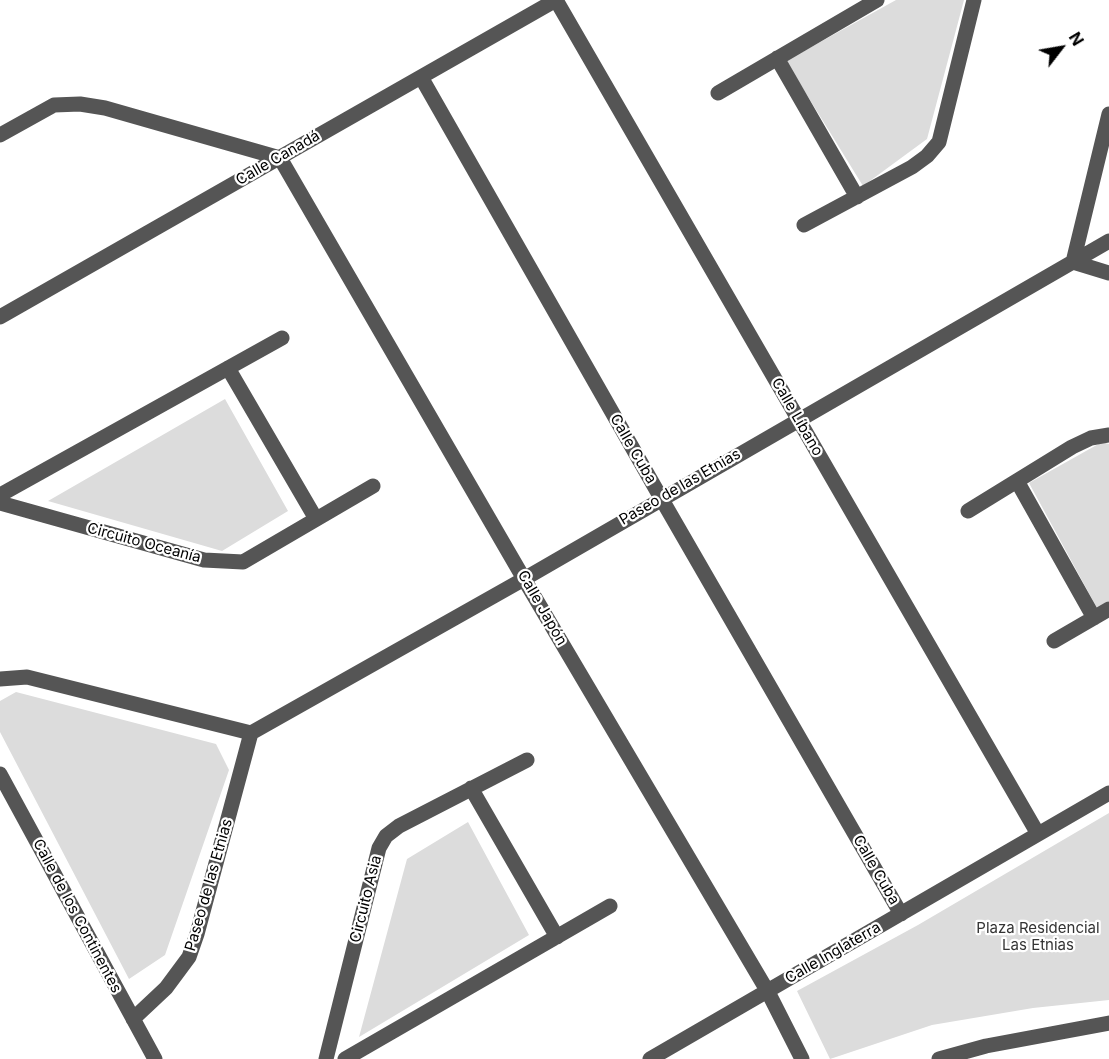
<!DOCTYPE html>
<html>
<head>
<meta charset="utf-8">
<style>
  body { margin:0 }
  #map { position:relative; width:1109px; height:1059px; overflow:hidden; background:#fff; font-family:Inter,sans-serif }
  canvas { display:block }
  .north { position:absolute; left:1031px; top:18px; width:60px; height:60px; -webkit-text-stroke:4px #fff; paint-order:stroke; rotate:59deg; font-size:16px; font-weight:700; line-height:24px; text-align:center; color:#000 }
  .north::after { content:''; display:block; margin:auto; width:21px; height:27px; background:#000; clip-path:polygon(50% 0,100% 100%,50% 72%,0 100%) }
</style>
</head>
<body>
<div id="map">
<canvas width="1109" height="1059"></canvas>
<div class="north">N</div>
</div>
<script>
const context = document.querySelector('canvas').getContext('2d');
context.lineJoin = 'round';
function paint(path, color) {
  context.fillStyle = color;
  context.fill(path, 'evenodd');
}
function toPath(rows) {
  const path = new Path2D();
  for (const r of rows) {
    path.moveTo(r[0], r[1]);
    for (let i = 2; i < r.length; i += 2) path.lineTo(r[i], r[i + 1]);
  }
  return path;
}
function stroke(path, color, width, dash) {
  context.strokeStyle = color;
  context.lineWidth = width;
  context.lineCap = dash ? 'butt' : 'round';
  context.setLineDash(dash || []);
  context.stroke(path);
}
function write(font, color, halo, rows, align = 'center') {
  context.font = font + ' Inter,sans-serif';
  context.lineWidth = 4.5;
  context.setLineDash([]);
  context.textBaseline = 'middle';
  context.strokeStyle = halo;
  context.fillStyle = color;
  for (const [text, x, y, turn = 0] of rows) {
    context.save();
    context.translate(x, y);
    context.rotate((+turn || 0) * Math.PI / 180);
    context.textAlign = isNaN(turn) ? turn : align;
    if (halo) context.strokeText(text, 0, 0);
    context.fillText(text, 0, 0);
    context.restore();
  }
}
paint(toPath([
  [896,0,964,0,927,139,863,186,786,61],
  [225,399,288,511,222,551,48,501],
  [1102,442,1109,444,1109,601,1097,608,1029,483],
  [16,692,216,744,229,770,165,955,129,979,0,732,0,701],
  [1109,813,1109,1000,1033,1008,932,1025,830,1059,797,991,918,925],
  [468,822,529,935,359,1037,407,859]
]), '#dcdcdc');
stroke(toPath([
  [556,0,1038,834],
  [777,58,857,197],
  [421,77,661,498,901,914],
  [718,93,877,0],
  [1109,114,1073,262,1109,273],
  [0,135,54,105,80,104,105,108,280,158,524,579,768,992,802,1059],
  [804,225,912,167,927,156,939,142,974,0],
  [0,317,556,0],
  [228,368,316,519],
  [1017,481,1094,618],
  [0,495,282,338],
  [0,503,204,560,243,562,373,486],
  [968,511,1072,447,1091,438,1109,435],
  [1054,641,1109,609],
  [0,679,27,677,251,733,524,579,1109,241],
  [0,774,155,1059],
  [471,788,557,937],
  [133,1019,166,988,189,957,197,934,251,733],
  [326,1059,379,848,386,836,399,826,527,760],
  [345,1059,610,906],
  [650,1059,1109,793],
  [939,1059,986,1046,1109,1023]
]), '#555', 15);
write('15px', '#000', '#fff', [
  ["Calle Canadá",278,158,-30],
  ["Calle Líbano",797,417,60],
  ["Calle Cuba",633,449,60],
  ["Paseo de las Etnias",680,487,-30],
  ["Circuito Oceanía",144,543,15],
  ["Calle Japón",542,608,60],
  ["Calle Cuba",876,870,60],
  ["Paseo de las Etnias",209,885,-74],
  ["Circuito Asia",366,899,-76],
  ["Calle de los Continentes",77,916,62],
  ["Calle Inglaterra",833,953,-30]
]);
write('15px', '#333', '#fff', [
  ["Plaza Residencial",1038,928],
  ["Las Etnias",1038,945]
]);
</script>
</body>
</html>
